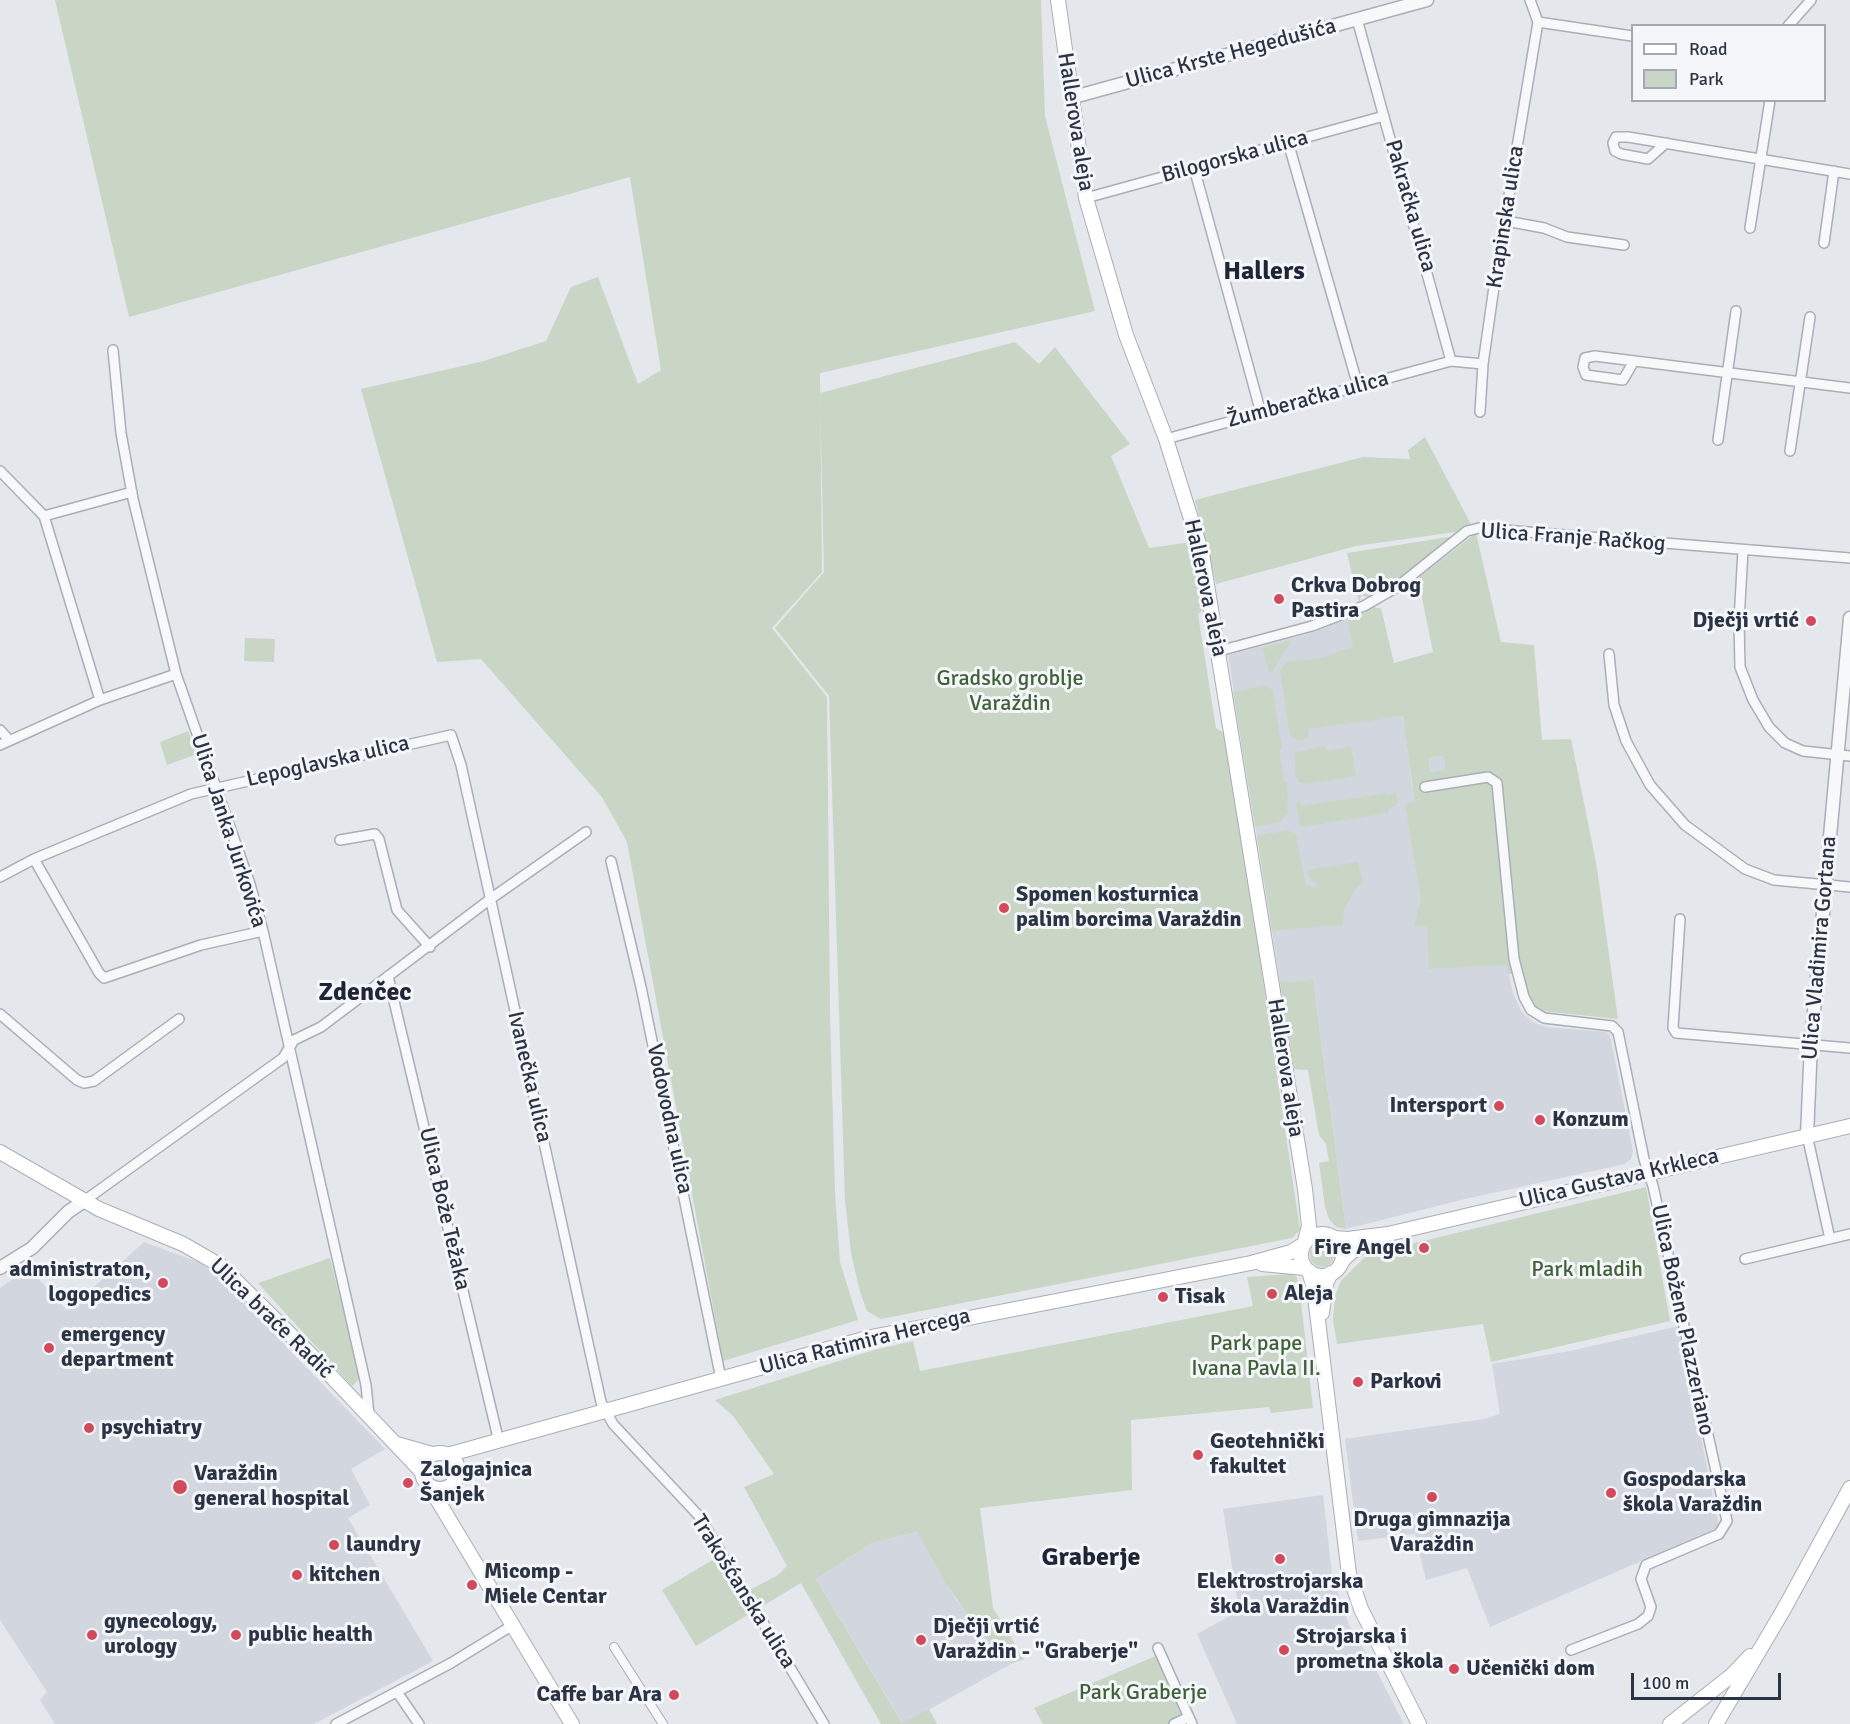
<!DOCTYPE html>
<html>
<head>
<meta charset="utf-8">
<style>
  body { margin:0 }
  #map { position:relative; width:1850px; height:1724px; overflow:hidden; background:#e4e7ec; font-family:Signika,sans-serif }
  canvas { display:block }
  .legend { position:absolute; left:1631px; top:24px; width:195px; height:78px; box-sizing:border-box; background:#f4f6f9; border:2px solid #a4a8b1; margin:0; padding:8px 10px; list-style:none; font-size:18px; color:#2b3445 }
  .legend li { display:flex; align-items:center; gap:12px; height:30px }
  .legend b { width:30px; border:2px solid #a4a8b1 }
  .scale { position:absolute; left:1631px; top:1673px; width:150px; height:27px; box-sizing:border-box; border:3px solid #2b3445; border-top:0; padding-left:8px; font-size:18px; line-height:21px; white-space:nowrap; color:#2b3445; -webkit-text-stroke:4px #f4f6f9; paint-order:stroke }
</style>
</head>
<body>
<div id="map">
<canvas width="1850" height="1724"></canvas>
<ul class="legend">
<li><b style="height:8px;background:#fff"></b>Road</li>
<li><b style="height:16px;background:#c9d6c5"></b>Park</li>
</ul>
<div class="scale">100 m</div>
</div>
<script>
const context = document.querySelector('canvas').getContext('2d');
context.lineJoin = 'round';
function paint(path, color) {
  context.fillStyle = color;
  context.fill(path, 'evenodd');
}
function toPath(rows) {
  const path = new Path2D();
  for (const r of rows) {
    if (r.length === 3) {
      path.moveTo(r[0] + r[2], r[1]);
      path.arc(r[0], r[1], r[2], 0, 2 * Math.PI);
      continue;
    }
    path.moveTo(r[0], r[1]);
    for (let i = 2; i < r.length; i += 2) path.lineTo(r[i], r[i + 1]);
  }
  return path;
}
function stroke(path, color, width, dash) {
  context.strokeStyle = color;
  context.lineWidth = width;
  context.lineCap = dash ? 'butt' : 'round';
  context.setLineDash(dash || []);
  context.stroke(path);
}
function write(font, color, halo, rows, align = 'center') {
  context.font = font + ' Signika,sans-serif';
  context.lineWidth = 6;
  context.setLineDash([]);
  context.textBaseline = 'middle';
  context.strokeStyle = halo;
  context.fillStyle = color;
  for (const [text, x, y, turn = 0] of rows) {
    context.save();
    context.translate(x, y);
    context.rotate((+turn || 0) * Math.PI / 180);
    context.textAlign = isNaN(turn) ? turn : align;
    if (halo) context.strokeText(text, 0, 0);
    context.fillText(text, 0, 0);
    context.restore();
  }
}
paint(toPath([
  [1375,605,1408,739,1412,785,1507,965,1513,993,1521,1011,1533,1022,1546,1027,1606,1032,1610,1035,1633,1151,1631,1159,1625,1164,1465,1199,1346,1229,1313,980,1280,982,1228,655,1311,633],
  [1444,756,1445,770,1429,772,1429,758],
  [144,1242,198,1262,218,1276,385,1449,351,1469,370,1505,348,1518,433,1661,314,1724,55,1724,40,1700,47,1692,0,1620,0,1288,29,1268,67,1311],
  [1679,1326,1719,1527,1490,1627,1467,1568,1426,1580,1415,1534,1358,1541,1345,1439,1484,1419,1500,1414,1492,1364,1570,1351],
  [1323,1495,1332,1575,1349,1625,1374,1666,1404,1724,1237,1724,1197,1634,1239,1611,1223,1509],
  [918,1532,957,1601,1011,1664,903,1724,816,1579,872,1543]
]), '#d2d6de');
paint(toPath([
  [55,0,1041,0,1045,116,1095,311,820,373,822,572,772,628,827,697,830,1015,835,1193,840,1262,858,1320,723,1361,627,842,602,797,481,659,437,662,361,389,484,361,546,341,571,287,598,277,638,384,661,370,630,177,129,317],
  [1015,342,1039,364,1055,347,1130,444,1111,456,1149,548,1192,542,1204,609,1198,614,1216,728,1224,733,1242,839,1300,1230,1292,1238,881,1319,867,1311,860,1292,851,1253,845,1201,829,696,775,628,824,572,820,393],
  [1425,437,1472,526,1462,531,1356,546,1216,584,1195,500,1363,457,1410,459,1408,450],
  [1476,533,1501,642,1534,645,1542,740,1571,739,1596,862,1618,1019,1542,1011,1533,1004,1528,994,1523,974,1509,974,1506,965,1429,969,1427,926,1414,927,1421,899,1405,804,1415,802,1403,716,1308,729,1309,738,1298,741,1290,736,1280,671,1286,662,1320,658,1353,647,1348,621,1375,608,1381,608,1394,663,1433,652,1418,578],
  [1444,756,1445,770,1429,772,1429,758],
  [1455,536,1381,591,1368,598,1362,595,1359,603,1347,553],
  [245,638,275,639,274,662,244,661],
  [1292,640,1272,672,1269,673,1263,648],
  [1267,685,1273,691,1282,749,1279,750,1284,782,1287,782,1288,813,1280,822,1255,827,1233,692],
  [188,731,197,754,167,765,160,742],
  [1324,746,1328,751,1351,747,1356,776,1305,784,1299,782,1296,777,1294,753],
  [1396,792,1398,804,1388,809,1389,813,1300,827,1296,803,1299,800,1302,806,1387,793,1388,796],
  [1287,830,1296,835,1306,886,1320,887,1310,878,1307,870,1358,862,1363,883,1356,888,1344,910,1343,925,1272,931,1257,836],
  [1313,980,1346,1229,1336,1227,1329,1219,1325,1207,1319,1163,1329,1161,1326,1144,1319,1135,1308,1070,1293,1069,1280,982],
  [1646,1187,1670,1321,1491,1362,1483,1324,1337,1344,1333,1320,1335,1296,1341,1281,1364,1258,1386,1250],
  [1322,1255,12],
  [330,1258,360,1378,352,1386,258,1283],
  [1290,1274,1296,1276,1299,1284,1313,1408,1271,1413,1269,1407,1131,1420,1132,1490,980,1508,993,1608,1024,1659,1011,1664,969,1617,946,1583,917,1532,872,1543,816,1579,902,1723,929,1709,937,1724,881,1724,801,1583,696,1646,662,1590,721,1555,744,1593,778,1575,787,1566,744,1487,774,1474,734,1417,715,1400,874,1350,913,1341,920,1371,1253,1306,1247,1277],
  [1158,1655,1187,1722,1183,1724,1043,1724,1034,1708]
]), '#c9d6c5');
const pedestrian = toPath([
  [614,1647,663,1724]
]);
const minor = toPath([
  [1530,0,1538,22,1632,36],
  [1357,19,1451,361,1483,364],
  [1788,26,1811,0],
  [1288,142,1358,386],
  [1666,143,1648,159,1621,154,1615,151,1613,143,1616,137,1628,137,1850,174],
  [1194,168,1261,413],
  [1086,198,1384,116],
  [1506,221,1544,228,1567,237,1624,245],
  [1750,228,1770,100],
  [1824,243,1834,171],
  [113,350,121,433,133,499,176,674,250,884,263,931,366,1385,369,1415],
  [1634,361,1623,380,1586,375,1583,367,1585,358,1595,356,1850,388],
  [1480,412,1483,364,1496,273,1538,22],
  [1166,439,1451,361],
  [1718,440,1736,311],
  [1790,451,1810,317],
  [0,471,44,516,100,700],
  [44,516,132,492],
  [1743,550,1739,621,1740,667,1753,700,1769,727,1785,743,1803,751,1850,756],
  [1219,651,1312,626,1364,606,1397,587,1467,531,1479,528,1850,558],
  [1609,654,1614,705,1626,741,1650,785,1685,825,1745,869,1774,880,1850,887],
  [0,730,9,740],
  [0,745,100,700,176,674],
  [1425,787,1488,777,1497,783,1514,959,1524,997,1531,1010,1544,1018,1612,1026,1618,1032,1644,1159,1653,1186,1727,1521,1719,1534,1646,1565,1641,1579,1651,1607,1648,1616,1638,1624,1571,1650],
  [340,840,375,834,379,839,397,910,430,947],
  [34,859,99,973,104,978,201,945,263,931],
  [611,861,641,987,721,1379],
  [0,877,34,859,191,794,451,735,461,765,601,1402,613,1424,699,1516,824,1724],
  [1680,919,1673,1028,1676,1033,1850,1048],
  [388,976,499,1442],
  [0,1014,77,1080,84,1083,94,1081,179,1019],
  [1807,1135,1830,1239],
  [84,1201,283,1058,294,1040,321,1027,489,900,586,832],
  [1745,1259,1850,1234],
  [1158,1648,1192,1724],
  [397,1692,419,1724],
  [336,1724,451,1663,513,1625],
  [1174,1724,1189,1717]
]);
const tertiary = toPath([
  [1070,98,1427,0],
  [1807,1135,1811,1044,1850,618],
  [0,1268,32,1248,68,1212,84,1201]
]);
const secondary = toPath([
  [1058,0,1086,198,1126,335,1166,439,1202,554,1305,1189,1309,1226,1305,1241],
  [0,1152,99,1209,183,1244,221,1266,312,1356,422,1472],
  [1322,1255,21],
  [1334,1238,1348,1239,1388,1234,1850,1126],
  [1342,1261,1351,1252,1375,1240],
  [1262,1264,1305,1268],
  [1309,1271,1314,1288,1349,1574,1361,1609,1419,1724],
  [1322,1313,1326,1283,1331,1273],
  [397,1444,432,1454],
  [440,1471,18],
  [447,1455,871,1337,1251,1263,1291,1252,1304,1244],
  [429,1486,572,1724],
  [1670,1724,1732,1675,1750,1656],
  [1716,1724,1784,1609,1850,1488]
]);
stroke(pedestrian, '#a9aeb7', 10);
stroke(minor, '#a9aeb7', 12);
stroke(tertiary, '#a9aeb7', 15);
stroke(secondary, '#a9aeb7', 16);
stroke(pedestrian, '#f7f8fa', 8);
stroke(minor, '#f7f8fa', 9);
stroke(tertiary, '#f7f8fa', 12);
stroke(secondary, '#fff', 14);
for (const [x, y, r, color] of [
  [1279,599,6,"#d1495b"],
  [1811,621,6,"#d1495b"],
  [1004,908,6,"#d1495b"],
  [1499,1106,6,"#d1495b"],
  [1540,1120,6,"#d1495b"],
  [1424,1248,6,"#d1495b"],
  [163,1283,6,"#d1495b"],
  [1272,1294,6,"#d1495b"],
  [1163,1297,6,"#d1495b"],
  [49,1348,6,"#d1495b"],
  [1358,1382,6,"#d1495b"],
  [89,1428,6,"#d1495b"],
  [1198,1455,6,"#d1495b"],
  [408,1483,6,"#d1495b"],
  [180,1487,8,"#d1495b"],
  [1611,1493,6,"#d1495b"],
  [1432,1497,6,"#d1495b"],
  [334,1545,6,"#d1495b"],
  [1280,1559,6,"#d1495b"],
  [297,1575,6,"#d1495b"],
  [472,1585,6,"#d1495b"],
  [92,1635,6,"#d1495b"],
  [236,1635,6,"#d1495b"],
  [921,1640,6,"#d1495b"],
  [1284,1650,6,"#d1495b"],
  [1454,1669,6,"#d1495b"],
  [674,1695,6,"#d1495b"]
]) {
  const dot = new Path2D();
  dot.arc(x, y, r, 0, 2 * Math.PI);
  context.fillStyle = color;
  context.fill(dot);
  stroke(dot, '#f4f6f9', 2);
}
write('22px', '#2b3445', '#f4f6f9', [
  ["Ulica Krste Hegedušića",1231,54,-15],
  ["Hallerova aleja",1075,122,81],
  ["Bilogorska ulica",1235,157,-15],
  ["Pakračka ulica",1410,206,74],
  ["Krapinska ulica",1506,217,-81],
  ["Žumberačka ulica",1308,400,-15],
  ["Ulica Franje Račkog",1573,538,4],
  ["Hallerova aleja",1205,588,78],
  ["Lepoglavska ulica",328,762,-13],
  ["Ulica Janka Jurkovića",228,831,72],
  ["Ulica Vladimira Gortana",1820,948,-85],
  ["Hallerova aleja",1285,1068,81],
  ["Ivanečka ulica",529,1077,77],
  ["Vodovodna ulica",669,1119,78],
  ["Ulica Gustava Krkleca",1619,1179,-13],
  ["Ulica Bože Težaka",444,1209,77],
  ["Ulica braće Radić",271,1319,44],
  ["Ulica Božene Plazzeriano",1682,1320,78],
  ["Ulica Ratimira Hercega",865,1342,-14],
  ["Trakošćanska ulica",743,1592,58]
]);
write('bold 22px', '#2b3445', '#f4f6f9', [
  ["Crkva Dobrog",1291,586],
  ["Pastira",1291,611],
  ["Dječji vrtić",1799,621,"right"],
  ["Spomen kosturnica",1016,895],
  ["palim borcima Varaždin",1016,920],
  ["Intersport",1487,1106,"right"],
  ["Konzum",1552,1120],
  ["Fire Angel",1412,1248,"right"],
  ["administraton,",151,1270,"right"],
  ["logopedics",151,1295,"right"],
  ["Aleja",1284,1294],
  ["Tisak",1175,1297],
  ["emergency",61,1335],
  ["department",61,1360],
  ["Parkovi",1370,1382],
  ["psychiatry",101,1428],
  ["Geotehnički",1210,1442],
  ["fakultet",1210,1467],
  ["Zalogajnica",420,1470],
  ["Šanjek",420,1495],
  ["Varaždin",194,1474],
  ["general hospital",194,1499],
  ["Gospodarska",1623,1480],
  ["škola Varaždin",1623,1505],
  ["Druga gimnazija",1432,1520,"center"],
  ["Varaždin",1432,1545,"center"],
  ["laundry",346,1545],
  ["Micomp -",484,1572],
  ["Miele Centar",484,1597],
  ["kitchen",309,1575],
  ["Elektrostrojarska",1280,1582,"center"],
  ["škola Varaždin",1280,1607,"center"],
  ["gynecology,",104,1622],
  ["urology",104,1647],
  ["Dječji vrtić",933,1627],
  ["Varaždin - \"Graberje\"",933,1652],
  ["public health",248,1635],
  ["Strojarska i",1296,1637],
  ["prometna škola",1296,1662],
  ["Učenički dom",1466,1669],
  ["Caffe bar Ara",662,1695,"right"]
], 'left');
write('22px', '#3f6138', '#f4f6f9', [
  ["Gradsko groblje",1010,679],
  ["Varaždin",1010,704],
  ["Park mladih",1587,1270],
  ["Park pape",1256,1344],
  ["Ivana Pavla II.",1256,1369],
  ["Park Graberje",1143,1693]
]);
write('bold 26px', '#1d2536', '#f4f6f9', [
  ["Hallers",1264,272],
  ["Zdenčec",365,993],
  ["Graberje",1091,1558]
]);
</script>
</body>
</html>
